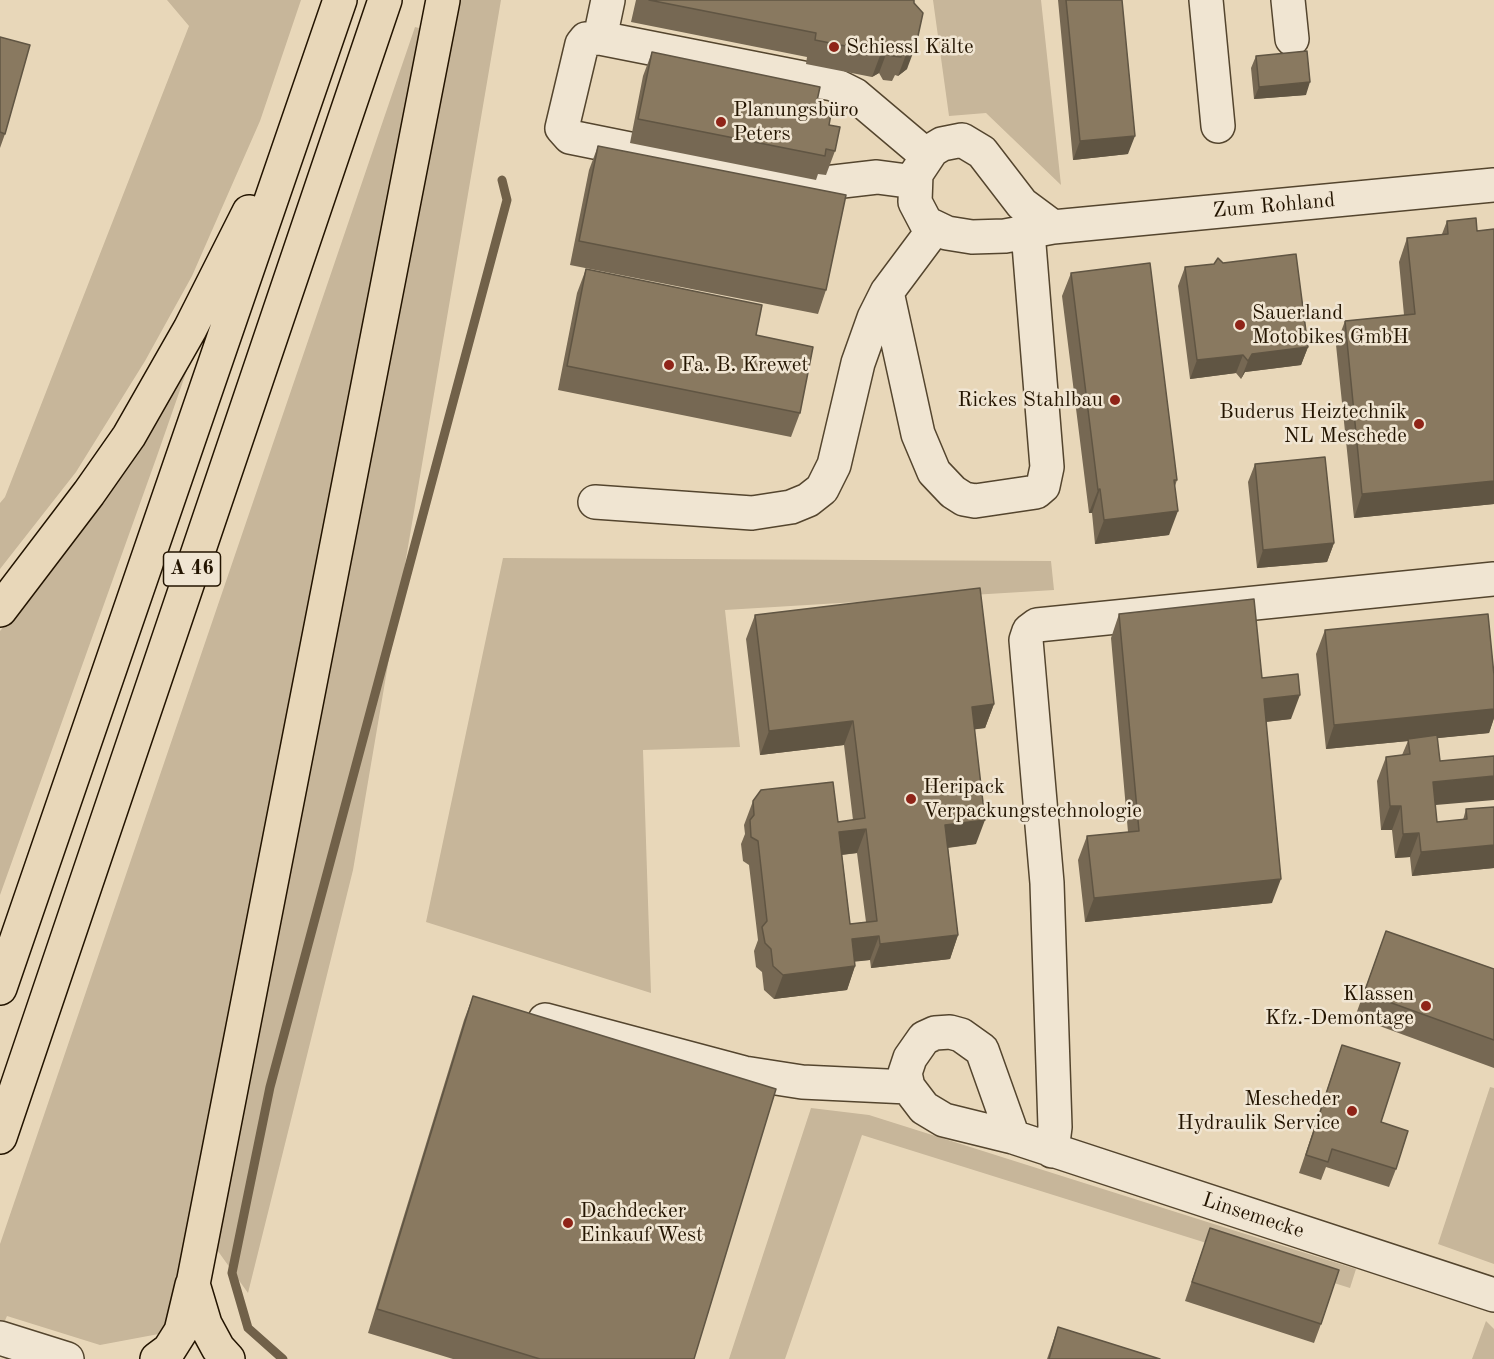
<!DOCTYPE html>
<html>
<head>
<meta charset="utf-8">
<style>
  body { margin:0 }
  canvas { display:block; background:#e8d7b9 }
</style>
</head>
<body>
<canvas width="1494" height="1359"></canvas>
<script>
const context = document.querySelector('canvas').getContext('2d');
context.lineJoin = 'round';
function paint(path, color) {
  context.fillStyle = color;
  context.fill(path, 'evenodd');
}
function toPath(rows) {
  const path = new Path2D();
  for (const r of rows) {
    path.moveTo(r[0], r[1]);
    for (let i = 2; i < r.length; i += 2) path.lineTo(r[i], r[i + 1]);
  }
  return path;
}
function stroke(path, color, width, dash) {
  context.strokeStyle = color;
  context.lineWidth = width;
  context.lineCap = dash ? 'butt' : 'round';
  context.setLineDash(dash || []);
  context.stroke(path);
}
function write(font, color, halo, rows, align = 'center') {
  context.font = font + ' "Old Standard TT",serif';
  context.lineWidth = 5;
  context.setLineDash([]);
  context.textBaseline = 'middle';
  context.strokeStyle = halo;
  context.fillStyle = color;
  for (const [text, x, y, turn = 0] of rows) {
    context.save();
    context.translate(x, y);
    context.rotate((+turn || 0) * Math.PI / 180);
    context.textAlign = isNaN(turn) ? turn : align;
    if (halo) context.strokeText(text, 0, 0);
    context.fillText(text, 0, 0);
    context.restore();
  }
}
paint(toPath([
  [167,0,301,0,260,121,192,276,145,361,76,472,0,569,0,503,5,497,189,26],
  [460,0,501,0,353,870,248,1293,215,1247],
  [933,0,1041,0,1061,185,986,113,949,116],
  [415,27,423,29,282,758,237,964,175,1299,164,1333,100,1345,7,1316,0,1332,0,1244],
  [188,367,157,456,0,895,0,631,96,511],
  [503,558,1051,561,1054,590,725,610,740,747,643,750,651,993,426,922],
  [1490,1087,1494,1088,1494,1264,1438,1244],
  [811,1108,869,1115,1356,1269,1350,1288,862,1135,785,1359,729,1359],
  [1486,1321,1494,1329,1494,1359,1472,1359]
]), '#c7b69a');
stroke(toPath([
  [283,1359,248,1328,232,1273,270,1087,507,200,502,180]
]), '#716149', 9);
const minor = toPath([
  [1206,0,1218,126],
  [1288,0,1292,39],
  [600,38,608,0],
  [915,182,877,177,808,185,570,137,562,128,582,44,586,39,600,38,833,84,855,95,926,155],
  [1053,227,1022,204,982,152,962,140,942,144,932,150,916,174,915,202,926,223,947,233,972,237,1005,236,1053,227,1494,185],
  [887,292,918,434,934,472,953,492,964,499,975,501,1036,492,1043,486,1047,467,1028,232],
  [595,502,752,513,791,507,808,500,822,489,834,465,858,363,874,318,887,292,934,229],
  [545,1020,744,1073,802,1082,908,1087],
  [1013,1137,982,1050,961,1035,950,1032,935,1033,924,1038,910,1058,905,1073,908,1087,924,1108,944,1120,1013,1137,1494,1295],
  [1052,1151,1055,1127,1047,883,1026,640,1029,631,1037,625,1494,579],
  [0,1338,67,1359]
]);
const highway = toPath([
  [0,610,89,493,129,436,190,329,249,212],
  [0,988,340,0],
  [0,1137,385,0],
  [157,1359,169,1350,181,1331,192,1285],
  [228,1359,218,1348,205,1324,193,1284,443,0]
]);
stroke(minor, '#54452e', 36);
stroke(highway, '#231400', 36);
stroke(minor, '#f0e5d2', 33);
stroke(highway, '#e8d7b9', 33);
paint(toPath([
  [636,0,914,0,907,69,898,76,895,75,892,81,883,80,879,73,872,77,806,64,807,57,631,22],
  [1058,0,1122,0,1128,154,1073,160],
  [0,37,5,134,0,148],
  [652,52,815,110,829,125,835,151,826,175,818,174,816,180,630,143,643,76],
  [1256,56,1306,95,1254,99,1251,68],
  [598,146,826,290,818,314,570,265,589,170],
  [1447,221,1477,231,1494,229,1494,504,1354,518,1336,345,1345,321,1404,315,1399,262,1407,238,1442,234],
  [1185,267,1308,347,1301,365,1245,372,1241,379,1236,373,1190,379,1178,286],
  [586,269,756,335,800,413,791,437,558,390,577,293],
  [1071,273,1177,480,1175,486,1169,535,1095,544,1092,513,1089,513,1062,296],
  [1255,464,1334,543,1327,562,1257,568,1248,482],
  [1119,614,1262,678,1291,719,1266,722,1272,903,1085,922,1078,860,1087,836,1128,832,1111,638],
  [755,615,994,704,985,728,974,729,976,844,948,848,958,935,950,959,871,968,870,960,855,961,855,966,847,990,774,999,764,990,762,972,756,967,754,951,758,940,749,865,743,861,741,844,745,834,744,825,753,801,838,822,853,820,844,745,760,755,746,639],
  [857,853,866,922,850,924,842,855],
  [1325,630,1494,675,1494,718,1489,733,1437,738,1435,805,1437,822,1463,820,1466,809,1494,807,1494,868,1412,876,1410,857,1395,858,1392,830,1381,830,1377,781,1386,757,1402,755,1408,741,1326,749,1316,654],
  [1386,931,1494,969,1494,1068,1355,1017],
  [473,996,694,1359,453,1359,368,1333,464,1020],
  [1342,1045,1381,1122,1396,1169,1389,1187,1326,1167,1321,1180,1299,1173],
  [1210,1228,1321,1324,1314,1343,1185,1301],
  [1058,1327,1160,1359,1047,1359]
]), '#766853');
paint(toPath([
  [916,45,907,69,898,76,907,52],
  [888,49,879,73,872,77,881,53],
  [1310,82,1306,95,1254,99,1259,87],
  [1135,136,1128,154,1073,160,1080,141],
  [1308,347,1301,365,1245,372,1241,379,1248,361,1252,354],
  [1243,355,1236,373,1190,379,1197,360],
  [1494,481,1494,504,1354,518,1362,494],
  [1100,489,1092,513,1089,513,1098,490],
  [1178,511,1169,535,1095,544,1104,520],
  [1334,543,1327,562,1257,568,1263,550],
  [1300,695,1291,719,1255,723,1264,699],
  [994,704,985,728,963,731,972,707],
  [1494,709,1494,718,1489,733,1409,741,1408,739,1408,741,1326,749,1334,725],
  [853,721,844,745,760,755,769,731],
  [1494,776,1494,800,1424,806,1433,782],
  [1390,806,1401,806,1392,830,1381,830],
  [985,820,976,844,936,849,945,825],
  [866,829,857,853,830,856,839,832],
  [1419,833,1410,857,1395,858,1403,834],
  [1494,845,1494,868,1412,876,1421,852],
  [1281,879,1272,903,1085,922,1094,898],
  [958,935,950,959,871,968,880,944],
  [879,936,870,960,843,963,852,939],
  [855,966,847,990,774,999,783,975]
]), '#605543');
const building = toPath([
  [649,0,914,0,914,3,923,13,916,45,907,52,902,51,901,57,892,56,888,49,881,53,815,40,816,33,649,0],
  [1066,0,1122,0,1135,136,1080,141,1066,0],
  [0,37,30,45,5,134,0,132,0,37],
  [1307,51,1310,82,1259,87,1256,56,1307,51],
  [652,52,820,87,815,110,831,114,829,125,840,127,835,151,826,149,825,156,638,119,652,52],
  [598,146,846,195,826,290,579,241,598,146],
  [1476,218,1477,231,1494,229,1494,481,1362,494,1345,321,1415,314,1407,238,1448,234,1447,221,1476,218],
  [1296,254,1308,347,1252,354,1248,361,1243,355,1197,360,1185,267,1214,264,1218,258,1223,263,1296,254],
  [1150,263,1177,480,1174,480,1178,511,1104,520,1100,489,1098,490,1071,273,1150,263],
  [586,269,762,305,756,335,813,347,800,413,567,366,586,269],
  [1325,457,1334,543,1263,550,1255,464,1325,457],
  [980,588,994,704,972,707,985,820,945,825,958,935,880,944,879,936,852,939,855,966,783,975,773,966,771,949,765,943,762,927,767,921,758,841,751,837,750,820,754,815,753,801,761,790,833,782,838,822,865,818,853,721,769,731,755,615,980,588],
  [866,829,877,921,850,924,839,832,866,829],
  [1254,599,1262,678,1298,674,1300,695,1264,699,1281,879,1094,898,1087,836,1139,831,1119,614,1254,599],
  [1488,614,1494,675,1494,709,1334,725,1325,630,1488,614],
  [1437,735,1440,761,1494,756,1494,776,1433,782,1437,822,1467,819,1466,809,1494,807,1494,845,1421,852,1419,833,1403,834,1401,806,1390,806,1386,757,1410,754,1408,739,1437,735],
  [1386,931,1494,969,1494,1040,1364,993,1386,931],
  [473,996,776,1089,694,1359,540,1359,377,1309,473,996],
  [1342,1045,1400,1063,1381,1122,1408,1131,1396,1169,1332,1149,1328,1162,1306,1155,1342,1045],
  [1210,1228,1339,1270,1321,1324,1192,1282,1210,1228],
  [1058,1327,1160,1359,1049,1359,1058,1327]
]);
paint(building, '#897960');
stroke(building, '#605543', 1.5);
for (const [x, y, r, color] of [
  [834,47,6,"#8f2418"],
  [721,122,6,"#8f2418"],
  [1240,325,6,"#8f2418"],
  [669,365,6,"#8f2418"],
  [1115,400,6,"#8f2418"],
  [1419,424,6,"#8f2418"],
  [911,799,6,"#8f2418"],
  [1426,1006,6,"#8f2418"],
  [1352,1111,6,"#8f2418"],
  [568,1223,6,"#8f2418"]
]) {
  const dot = new Path2D();
  dot.arc(x, y, r, 0, 2 * Math.PI);
  context.fillStyle = color;
  context.fill(dot);
  stroke(dot, '#f0e5d2', 2);
}
for (const [x, y, w] of [
  [192,569,57]
]) {
  const box = new Path2D();
  box.roundRect(x - w / 2, y - 17, w, 34, 4.5);
  context.fillStyle = '#f0e5d2';
  context.fill(box);
  stroke(box, '#231400', 1.5);
}
write('bold 20px', '#231400', null, [
  ["A 46",192,569]
]);
write('21px', '#231400', '#f0e5d2', [
  ["Schiessl Kälte",846,47],
  ["Planungsbüro",733,110],
  ["Peters",733,134],
  ["Sauerland",1252,313],
  ["Motobikes GmbH",1252,337],
  ["Fa. B. Krewet",681,365],
  ["Rickes Stahlbau",1103,400,"right"],
  ["Buderus Heiztechnik",1407,412,"right"],
  ["NL Meschede",1407,436,"right"],
  ["Heripack",923,787],
  ["Verpackungstechnologie",923,811],
  ["Klassen",1414,994,"right"],
  ["Kfz.-Demontage",1414,1018,"right"],
  ["Mescheder",1340,1099,"right"],
  ["Hydraulik Service",1340,1123,"right"],
  ["Dachdecker",580,1211],
  ["Einkauf West",580,1235]
], 'left');
write('21px', '#231400', '#f0e5d2', [
  ["Zum Rohland",1274,206,-5],
  ["Linsemecke",1253,1216,18]
]);
</script>
</body>
</html>
